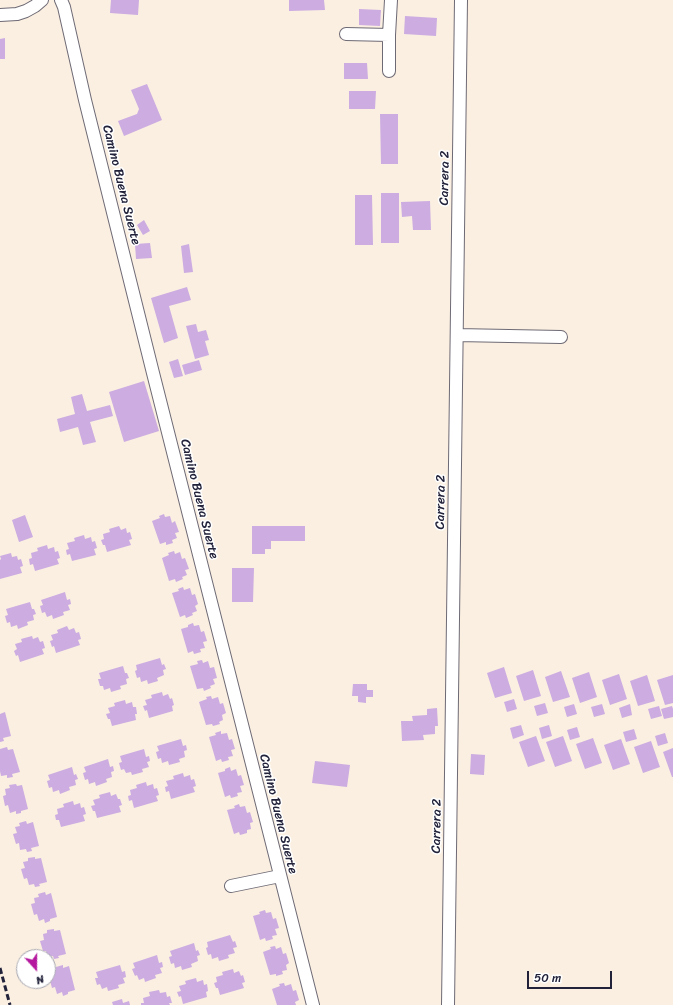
<!DOCTYPE html>
<html>
<head>
<meta charset="utf-8">
<style>
  body { margin:0 }
  #map { position:relative; width:673px; height:1005px; overflow:hidden; background:#faefe1; font-family:Sriracha,sans-serif }
  canvas { display:block }
  .north { position:absolute; left:16px; top:949px; width:40px; height:40px; box-sizing:border-box; background:#fff; border:1px solid #a7a7b1; border-radius:50%; rotate:159deg; font-size:11px; font-weight:700; line-height:16px; text-align:center; color:#22223b }
  .north::after { content:''; display:block; margin:auto; width:14px; height:18px; background:#b5179e; clip-path:polygon(50% 0,100% 100%,50% 72%,0 100%) }
  .scale { position:absolute; left:527px; top:971px; width:85px; height:18px; box-sizing:border-box; border:2px solid #22223b; border-top:0; padding-left:5px; font-size:12px; line-height:14px; white-space:nowrap; color:#22223b; -webkit-text-stroke:3px #fff; paint-order:stroke }
</style>
</head>
<body>
<div id="map">
<canvas width="673" height="1005"></canvas>
<div class="north">N</div>
<div class="scale">50 m</div>
</div>
<script>
const context = document.querySelector('canvas').getContext('2d');
context.lineJoin = 'round';
function paint(path, color) {
  context.fillStyle = color;
  context.fill(path, 'evenodd');
}
function toPath(rows) {
  const path = new Path2D();
  for (const r of rows) {
    path.moveTo(r[0], r[1]);
    for (let i = 2; i < r.length; i += 2) path.lineTo(r[i], r[i + 1]);
  }
  return path;
}
function stroke(path, color, width, dash) {
  context.strokeStyle = color;
  context.lineWidth = width;
  context.lineCap = dash ? 'butt' : 'round';
  context.setLineDash(dash || []);
  context.stroke(path);
}
function write(font, color, halo, rows, align = 'center') {
  context.font = font + ' Sriracha,sans-serif';
  context.lineWidth = 3;
  context.setLineDash([]);
  context.textBaseline = 'middle';
  context.strokeStyle = halo;
  context.fillStyle = color;
  for (const [text, x, y, turn = 0] of rows) {
    context.save();
    context.translate(x, y);
    context.rotate((+turn || 0) * Math.PI / 180);
    context.textAlign = isNaN(turn) ? turn : align;
    if (halo) context.strokeText(text, 0, 0);
    context.fillText(text, 0, 0);
    context.restore();
  }
}
paint(toPath([
  [111,0,139,0,138,15,110,13],
  [289,0,324,0,325,10,289,11],
  [359,9,381,10,380,26,359,25],
  [405,16,437,18,436,36,404,34],
  [5,38,5,59,0,59,0,39],
  [344,63,367,63,368,79,344,79],
  [147,84,162,120,124,136,118,121,137,114,139,109,131,90],
  [349,91,376,91,375,109,349,109],
  [380,114,398,114,398,164,381,164],
  [381,193,399,193,399,243,381,243],
  [355,195,372,195,373,245,355,245],
  [430,201,431,230,413,230,412,216,402,217,401,202],
  [144,220,150,231,143,235,137,225],
  [150,243,152,258,136,259,135,244],
  [189,244,193,272,184,273,181,246],
  [187,287,191,300,169,306,178,338,164,343,151,298],
  [196,324,198,332,206,330,209,340,205,341,209,355,195,359,186,326],
  [178,359,183,376,174,378,169,362],
  [199,360,202,370,185,375,182,365],
  [144,381,159,431,124,442,109,392],
  [82,394,87,411,110,405,113,416,90,422,96,442,83,445,78,427,60,432,57,419,75,414,71,397],
  [164,514,165,517,170,516,172,523,175,521,179,532,175,533,177,538,172,540,173,543,166,545,166,542,160,544,152,521,160,518,159,516],
  [25,515,33,537,19,542,12,520],
  [119,526,121,530,126,528,127,533,130,532,132,539,129,540,131,545,107,552,105,545,103,545,101,540,104,539,103,534,110,532,109,529],
  [252,526,305,526,305,541,271,541,271,549,265,549,265,554,252,554],
  [84,535,85,539,91,537,92,542,95,541,97,548,94,549,96,555,72,561,70,554,67,555,66,550,69,549,67,543,75,541,74,538],
  [47,545,48,549,54,547,55,552,58,551,60,558,57,559,59,564,35,571,33,564,30,565,29,559,32,558,31,553,38,551,37,548],
  [174,551,175,554,180,552,182,559,185,558,189,569,185,570,187,575,182,577,183,579,176,582,175,579,169,581,162,558,169,555,168,553],
  [11,553,12,557,17,556,18,560,21,559,23,566,20,567,22,573,0,579,0,560,1,559,0,556],
  [232,568,254,568,253,602,232,602],
  [183,587,184,590,190,588,192,595,195,594,198,604,195,606,197,611,192,613,193,615,186,618,185,615,180,617,172,593,179,591,178,589],
  [65,592,67,600,70,599,71,604,68,605,70,610,63,612,64,615,53,619,52,615,47,617,45,612,42,613,40,606,43,605,41,600],
  [30,602,32,609,34,609,36,614,33,615,34,620,27,622,28,625,18,629,17,625,11,627,10,622,7,623,5,616,8,615,6,609],
  [193,623,194,626,199,625,201,632,204,631,207,641,203,642,205,648,200,649,201,652,194,654,193,651,188,653,181,629,188,627,188,625],
  [67,626,69,630,74,628,76,633,79,632,81,639,78,640,80,645,56,653,54,646,52,647,50,641,53,640,51,635,58,633,57,630],
  [32,636,33,639,38,637,40,642,43,641,45,648,42,649,44,654,20,662,18,655,16,656,14,651,17,649,15,644,22,642,21,639],
  [160,658,162,665,164,664,166,669,163,670,164,675,157,678,158,681,148,684,147,680,141,682,140,677,137,678,135,671,137,670,136,665],
  [202,660,203,663,208,661,210,668,214,667,217,678,213,679,215,684,210,686,211,688,204,691,203,688,197,689,190,666,198,664,197,661],
  [123,666,125,673,127,673,129,678,126,679,127,684,120,686,121,689,111,692,110,688,104,690,103,686,100,686,98,679,101,679,99,673],
  [504,667,512,693,495,698,487,673],
  [533,670,541,696,524,701,516,676],
  [561,671,570,697,553,702,545,677],
  [589,672,597,697,580,703,572,678],
  [619,674,627,699,610,705,602,680],
  [647,675,655,701,638,706,630,681],
  [673,675,673,703,665,705,657,680],
  [353,684,367,684,367,690,373,690,373,697,366,697,366,703,358,702,358,696,352,696],
  [162,692,163,696,168,694,170,699,172,698,174,705,172,706,173,711,149,718,147,710,145,711,143,706,147,705,145,700,152,698,151,695],
  [211,696,212,699,218,697,220,704,223,703,226,713,222,715,223,720,219,722,220,724,213,726,212,724,206,725,199,702,207,699,206,697],
  [514,699,517,709,507,712,504,702],
  [125,700,126,704,132,702,133,707,136,707,137,714,135,714,136,720,112,726,110,719,108,719,106,714,110,713,108,708,115,706,114,703],
  [545,703,548,713,537,716,534,706],
  [574,704,577,714,567,717,564,707],
  [602,704,605,714,594,717,591,707],
  [630,704,632,715,622,718,619,708],
  [659,706,662,716,651,719,648,709],
  [672,706,673,709,673,717,664,719,661,709],
  [437,708,438,726,435,726,435,734,423,735,424,740,402,741,401,721,413,721,412,716,427,715,427,709],
  [5,712,11,736,3,738,4,741,0,742,0,714],
  [521,725,524,735,513,739,510,728],
  [549,725,552,736,542,739,539,728],
  [577,727,580,737,570,740,567,730],
  [634,729,637,739,626,742,623,732],
  [221,731,221,734,227,733,229,740,232,739,235,749,231,750,233,756,228,757,229,760,222,762,221,759,216,761,209,737,216,735,215,733],
  [665,733,668,743,658,746,655,736],
  [536,736,545,761,528,767,519,742],
  [563,736,572,761,555,767,546,742],
  [593,738,602,763,585,769,576,744],
  [181,739,183,746,186,745,187,750,184,751,185,757,179,759,180,762,169,765,168,761,162,763,161,758,158,759,156,752,159,751,157,746],
  [621,739,630,764,613,770,604,745],
  [651,741,660,767,643,773,634,747],
  [7,747,8,750,13,749,20,772,12,774,13,777,7,778,7,775,1,776,0,771,0,749],
  [673,748,673,777,672,777,663,752],
  [144,749,146,757,149,756,150,761,147,762,149,767,142,769,143,772,132,775,131,772,126,773,124,769,121,770,119,763,122,762,120,756],
  [471,754,485,755,484,775,470,774],
  [108,759,110,767,113,766,114,771,111,772,112,777,106,779,107,782,96,786,95,782,89,784,88,779,85,780,83,773,86,772,84,767],
  [315,761,350,765,347,787,312,783],
  [72,767,74,775,76,774,78,779,75,780,76,785,69,787,70,790,60,794,59,790,53,792,52,787,49,788,47,781,50,780,48,775],
  [230,767,231,771,236,769,238,776,241,775,244,785,240,786,242,792,237,793,238,796,231,798,230,795,225,797,218,773,225,771,225,769],
  [183,773,184,777,190,775,191,780,194,779,196,786,193,787,195,792,171,799,169,791,166,792,165,787,168,786,166,781,174,779,173,776],
  [146,782,147,786,153,784,154,789,157,788,159,795,156,796,158,801,134,808,132,800,129,801,128,796,131,795,130,790,137,788,136,785],
  [16,784,17,786,22,785,28,809,21,811,21,813,16,814,16,811,10,813,8,805,5,806,3,796,6,795,5,789,10,788,9,785],
  [110,792,111,796,116,794,118,799,120,799,122,805,119,806,121,812,97,818,95,811,93,811,91,806,95,805,93,800,100,798,99,795],
  [73,801,74,805,80,803,81,808,84,807,86,814,83,815,85,821,61,827,59,820,56,820,55,815,58,814,57,809,64,807,63,804],
  [239,804,240,807,245,806,247,813,250,812,253,822,250,823,251,829,247,830,247,833,240,835,239,832,234,834,227,810,235,808,234,806],
  [26,821,27,824,33,822,39,846,31,848,32,851,27,852,26,849,20,850,19,843,16,844,13,834,17,833,15,827,20,826,19,823],
  [35,857,35,859,41,858,47,882,39,884,40,886,35,887,34,884,29,885,27,878,24,879,21,869,25,868,23,862,28,861,28,858],
  [45,892,46,895,51,893,57,917,50,919,50,921,45,923,44,919,39,921,37,914,34,915,31,904,35,903,34,898,39,897,38,894],
  [265,910,266,913,271,912,273,919,276,918,279,928,275,929,277,935,272,936,273,939,266,941,265,938,260,940,253,916,260,914,259,912],
  [54,929,54,931,60,930,66,954,58,956,59,958,54,959,53,956,48,957,46,951,43,951,40,941,44,940,43,934,47,933,47,930],
  [230,935,233,942,235,941,237,947,233,948,235,953,228,955,229,958,219,961,218,957,212,959,211,954,208,955,206,948,208,947,207,942],
  [194,943,196,951,198,950,200,955,197,956,198,961,191,964,192,967,182,970,181,966,175,968,174,963,171,964,169,957,172,956,170,951],
  [275,946,276,949,281,947,283,954,286,953,289,963,286,965,287,970,282,971,283,974,276,976,276,974,270,975,263,952,271,949,270,947],
  [157,955,159,963,162,962,163,967,160,968,162,973,155,975,156,978,145,982,144,978,139,980,137,975,135,976,132,969,135,968,133,963],
  [63,965,63,968,69,966,75,990,68,992,68,994,63,996,62,992,57,994,55,987,52,988,49,977,53,976,51,971,56,969,56,967],
  [120,965,122,972,125,971,126,977,123,978,125,983,118,985,119,988,108,991,107,987,102,989,100,984,97,985,95,978,98,978,96,972],
  [233,969,234,973,239,971,241,976,243,975,245,982,242,983,244,988,220,995,218,988,216,988,214,983,217,982,216,977,223,975,222,972],
  [196,978,197,982,203,980,204,985,207,984,208,991,206,992,207,997,183,1004,181,996,179,997,177,992,181,991,179,986,186,984,185,981],
  [284,983,285,986,291,984,293,991,296,990,299,1000,295,1002,296,1005,277,1005,272,989,280,986,279,984],
  [159,990,160,993,166,992,167,997,170,996,172,1003,169,1003,170,1005,141,1005,141,1003,144,1003,143,998,150,996,149,992],
  [122,999,123,1003,129,1001,130,1005,113,1005,112,1002]
]), '#ccace1');
const minor = toPath([
  [61,0,64,7,85,100,153,373,313,1005],
  [0,15,17,14,26,11,35,6,42,0],
  [346,34,389,35],
  [389,71,389,35,391,0],
  [457,335,561,337],
  [231,886,280,876],
  [448,1005,461,0]
]);
stroke(minor, '#6e6a75', 14);
stroke(minor, '#fff', 12);
stroke(toPath([
  [0,968,10,1005]
]), '#22223b', 3, [6, 3]);
write('13px', '#22223b', '#fff', [
  ["Carrera 2",445,178,-89],
  ["Camino Buena Suerte",121,185,76],
  ["Camino Buena Suerte",199,499,76],
  ["Carrera 2",441,502,-89],
  ["Camino Buena Suerte",278,814,76],
  ["Carrera 2",437,826,-89]
]);
</script>
</body>
</html>
